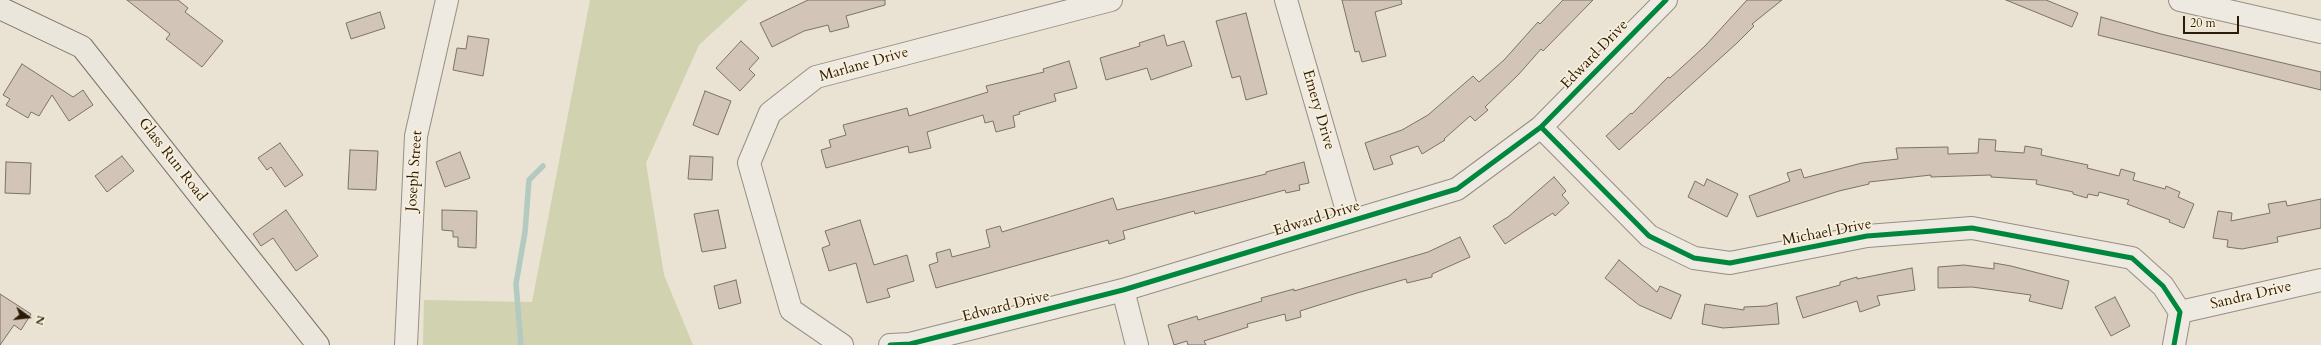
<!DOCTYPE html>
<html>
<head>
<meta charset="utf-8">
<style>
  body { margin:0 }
  #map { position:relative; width:2321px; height:345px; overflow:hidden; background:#eae2d2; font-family:Cardo,serif }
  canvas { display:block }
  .north { position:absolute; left:8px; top:297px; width:40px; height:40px; -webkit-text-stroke:3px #f8efdb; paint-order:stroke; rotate:105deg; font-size:11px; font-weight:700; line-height:16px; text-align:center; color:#2a1b06 }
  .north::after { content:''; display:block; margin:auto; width:14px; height:18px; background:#2a1b06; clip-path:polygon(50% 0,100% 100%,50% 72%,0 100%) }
  .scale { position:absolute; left:2183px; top:16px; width:56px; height:18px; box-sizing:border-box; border:2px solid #2a1b06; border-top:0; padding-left:5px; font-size:12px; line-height:14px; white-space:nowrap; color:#2a1b06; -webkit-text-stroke:3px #f8efdb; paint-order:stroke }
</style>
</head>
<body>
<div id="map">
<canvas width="2321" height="345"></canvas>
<div class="north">N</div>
<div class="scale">20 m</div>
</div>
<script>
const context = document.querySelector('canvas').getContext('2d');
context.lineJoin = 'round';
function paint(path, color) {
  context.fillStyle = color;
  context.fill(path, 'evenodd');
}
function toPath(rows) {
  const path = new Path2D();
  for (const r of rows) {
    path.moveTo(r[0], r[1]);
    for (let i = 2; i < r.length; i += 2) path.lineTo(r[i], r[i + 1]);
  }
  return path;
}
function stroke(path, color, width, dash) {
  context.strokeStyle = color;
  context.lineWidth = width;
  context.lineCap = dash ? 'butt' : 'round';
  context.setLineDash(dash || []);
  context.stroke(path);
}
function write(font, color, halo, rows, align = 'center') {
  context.font = font + ' Cardo,serif';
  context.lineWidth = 3.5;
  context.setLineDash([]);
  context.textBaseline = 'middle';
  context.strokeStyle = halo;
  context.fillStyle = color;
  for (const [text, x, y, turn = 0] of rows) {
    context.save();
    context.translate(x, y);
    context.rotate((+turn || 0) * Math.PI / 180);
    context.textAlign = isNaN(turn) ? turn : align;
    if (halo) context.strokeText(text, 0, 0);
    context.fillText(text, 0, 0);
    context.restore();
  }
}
paint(toPath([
  [590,0,748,0,699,45,646,163,664,275,693,345,423,345,424,300,532,302]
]), '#d1d2b0');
stroke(toPath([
  [521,345,516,284,525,232,529,180,543,166]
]), '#b3cac0', 5.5);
const building = toPath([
  [127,0,178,0,188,8,185,12,223,41,202,67,166,39,170,34,127,0],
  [808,0,885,0,885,5,846,16,849,27,830,32,828,25,804,31,772,47,760,23,808,0],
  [1342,0,1401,0,1402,4,1375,12,1386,56,1362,62,1359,51,1355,52,1342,0],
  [1563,0,1593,0,1543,51,1541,49,1519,74,1485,107,1488,110,1475,121,1470,116,1444,139,1445,140,1422,154,1418,146,1390,156,1393,164,1374,170,1365,143,1402,130,1428,115,1473,76,1479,82,1504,60,1538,22,1540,24,1563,0],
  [1747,0,1782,0,1752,24,1754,26,1737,43,1619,150,1606,136,1631,113,1632,114,1668,77,1670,78,1705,46,1747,0],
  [2006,0,2046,0,2078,13,2072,27,2006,0],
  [380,12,385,28,351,39,346,23,380,12],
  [1246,13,1267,94,1246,100,1240,76,1232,78,1216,21,1246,13],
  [2101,17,2161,34,2321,72,2321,90,2098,35,2101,17],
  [1164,35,1167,46,1184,41,1192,66,1151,80,1147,68,1106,80,1100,58,1140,46,1139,43,1164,35],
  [468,36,489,39,483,76,453,70,457,48,466,49,468,36],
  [741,41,759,58,749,69,755,75,740,91,716,68,741,41],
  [1069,61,1077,88,1054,94,1056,101,1019,112,1020,114,1013,116,1015,127,996,132,993,121,985,123,983,115,927,132,931,148,909,153,908,146,826,168,821,150,831,147,829,140,846,135,843,125,907,108,909,116,988,92,986,86,1044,72,1043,69,1069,61],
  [22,64,73,97,83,90,93,105,69,121,52,95,39,116,31,112,28,118,6,105,10,99,3,95,22,64],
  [705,91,731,101,718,135,693,125,705,91],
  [1979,139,1996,140,1995,151,2024,153,2025,146,2042,149,2041,155,2088,165,2087,168,2119,176,2121,169,2135,173,2133,180,2165,189,2166,186,2180,192,2178,197,2194,204,2184,228,2169,222,2170,220,2127,204,2129,200,2099,192,2098,196,2088,194,2087,198,2073,194,2073,192,2036,184,2037,180,1991,177,1991,175,1931,177,1931,175,1869,182,1869,184,1839,191,1757,217,1749,196,1790,181,1787,173,1801,169,1804,178,1862,163,1898,159,1896,148,1948,147,1948,154,1978,153,1979,139],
  [280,143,303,175,285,187,271,167,267,170,258,158,280,143],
  [350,150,378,151,376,190,348,189,350,150],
  [460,152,470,178,445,187,436,162,460,152],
  [122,156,134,171,107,192,95,176,122,156],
  [690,156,713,157,712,180,688,179,690,156],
  [6,162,31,163,30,194,5,193,6,162],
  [1304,162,1309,183,1299,185,1300,190,1286,193,1285,190,1195,214,1194,211,1123,231,1125,239,1109,244,1108,240,936,288,929,265,938,262,936,253,950,249,952,257,990,247,986,230,1000,226,1002,232,1113,198,1117,210,1266,174,1266,172,1304,162],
  [1554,177,1566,191,1562,195,1569,203,1555,216,1553,213,1505,244,1493,226,1508,217,1554,177],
  [1707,179,1738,194,1727,217,1688,197,1695,181,1704,186,1707,179],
  [2321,199,2321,228,2277,237,2278,242,2242,249,2227,247,2228,240,2213,238,2218,211,2232,213,2231,221,2270,213,2268,204,2286,201,2287,206,2321,199],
  [286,210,318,256,296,271,273,238,261,246,253,234,286,210],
  [442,210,477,211,476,248,458,247,458,237,453,237,453,231,442,230,442,210],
  [718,210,726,248,702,252,694,214,718,210],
  [860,220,874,265,907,255,914,281,887,289,890,297,867,303,856,263,829,271,822,248,830,245,825,231,860,220],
  [1460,237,1470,257,1432,274,1432,277,1407,283,1406,279,1357,293,1300,311,1301,317,1286,321,1285,314,1247,324,1248,327,1204,341,1206,345,1188,345,1187,341,1174,345,1168,325,1197,316,1198,320,1262,301,1261,298,1294,289,1294,291,1428,252,1460,237],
  [1619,260,1657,292,1660,286,1681,295,1671,319,1639,305,1605,278,1619,260],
  [1994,263,2011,266,2069,281,2062,309,2029,301,2031,295,1972,287,1938,288,1938,267,1964,265,1994,269,1994,263],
  [1912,268,1915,290,1877,296,1880,305,1860,312,1857,301,1803,318,1796,297,1840,285,1840,282,1857,277,1857,279,1912,268],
  [736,280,741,303,719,309,714,286,736,280],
  [0,294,31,314,21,330,14,325,0,345,0,294],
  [2115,297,2130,326,2111,336,2095,307,2115,297],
  [1777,303,1779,324,1723,328,1702,324,1705,304,1744,310,1744,307,1767,306,1777,303]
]);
paint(building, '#d2c4b6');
stroke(building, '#7a7368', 1);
const minor = toPath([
  [1286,0,1350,221],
  [2180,0,2321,32],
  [1541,127,1649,236,1694,258,1730,263,1867,236,1972,228,2132,258,2163,286,2180,312,2174,345],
  [1123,290,1137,345],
  [2180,312,2321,280],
  [406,345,416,136,447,0],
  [842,345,791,310,749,163,770,113,816,77,1111,0],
  [890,345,910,344,1123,290,1457,189,1541,127,1666,0]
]);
const major = toPath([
  [0,8,82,47,318,345]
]);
stroke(minor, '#958f83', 24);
stroke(major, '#7a7368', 24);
stroke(minor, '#eeeae1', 22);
stroke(major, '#ebe6dc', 22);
stroke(toPath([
  [1541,127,1649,236,1694,258,1730,263,1867,236,1972,228,2132,258,2163,286,2180,312,2174,345],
  [890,345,910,344,1123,290,1457,189,1541,127,1666,0]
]), '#00873e', 5);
write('15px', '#2a1b06', '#f8efdb', [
  ["Edward Drive",1595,55,-46],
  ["Marlane Drive",864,65,-16],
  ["Emery Drive",1318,110,74],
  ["Glass Run Road",172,160,52],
  ["Joseph Street",415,171,-86],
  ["Edward Drive",1317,219,-17],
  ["Michael Drive",1827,233,-11],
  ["Sandra Drive",2251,296,-13],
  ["Edward Drive",1006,307,-14]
]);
</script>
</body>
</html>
